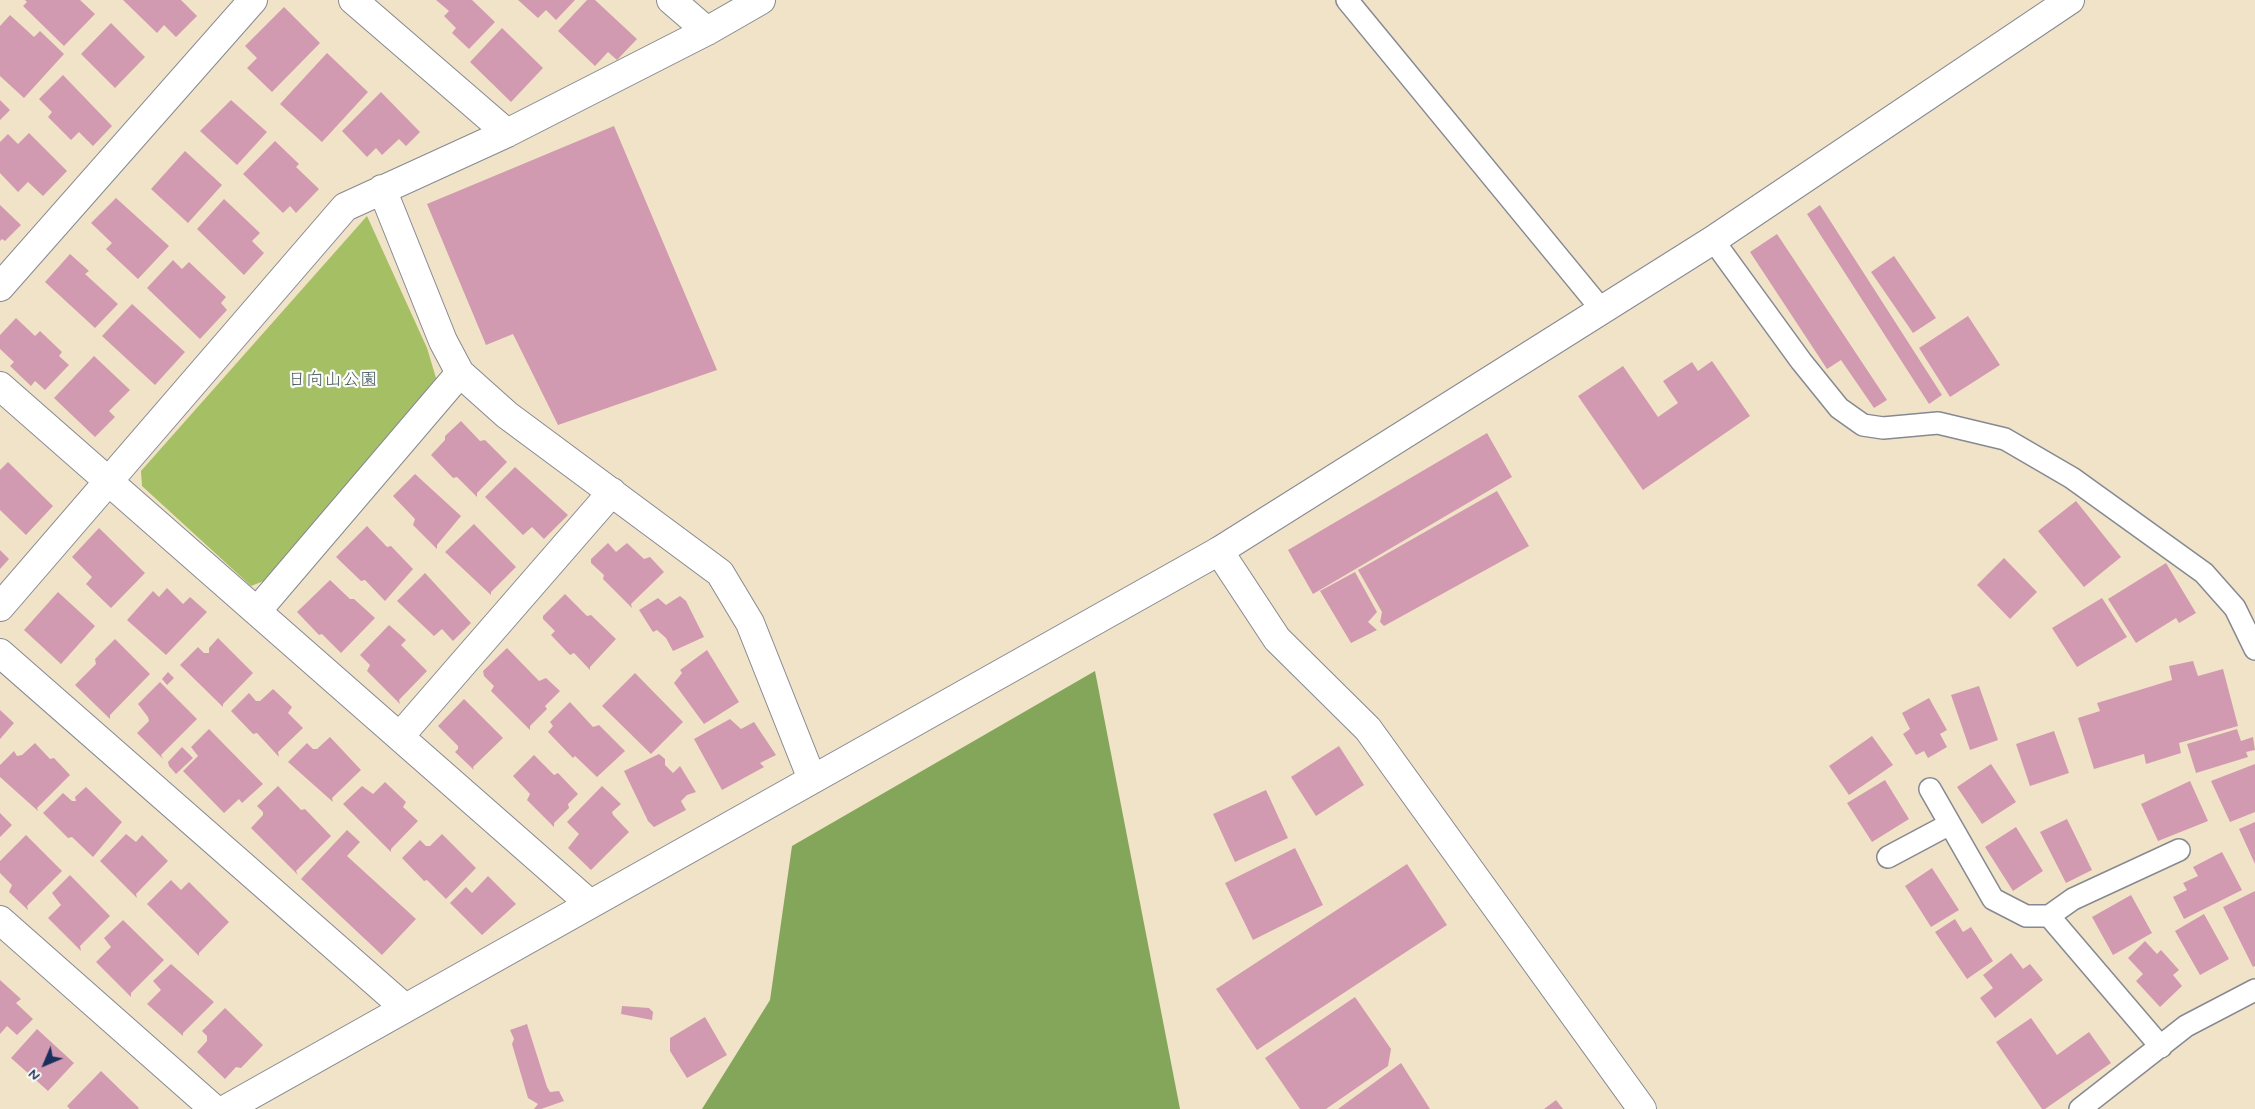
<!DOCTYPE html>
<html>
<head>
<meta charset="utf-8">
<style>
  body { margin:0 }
  #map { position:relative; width:2255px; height:1109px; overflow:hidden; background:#f1e3c7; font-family:Mynerve,sans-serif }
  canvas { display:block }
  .north { position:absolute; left:20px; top:1039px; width:50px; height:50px; -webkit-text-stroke:4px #fdfcf7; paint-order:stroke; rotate:225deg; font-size:14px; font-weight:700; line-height:20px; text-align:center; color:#1b2f5e }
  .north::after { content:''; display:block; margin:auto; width:18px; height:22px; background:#1b2f5e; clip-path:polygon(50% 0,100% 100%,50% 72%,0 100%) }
</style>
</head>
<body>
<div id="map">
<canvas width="2255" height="1109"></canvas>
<div class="north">N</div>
</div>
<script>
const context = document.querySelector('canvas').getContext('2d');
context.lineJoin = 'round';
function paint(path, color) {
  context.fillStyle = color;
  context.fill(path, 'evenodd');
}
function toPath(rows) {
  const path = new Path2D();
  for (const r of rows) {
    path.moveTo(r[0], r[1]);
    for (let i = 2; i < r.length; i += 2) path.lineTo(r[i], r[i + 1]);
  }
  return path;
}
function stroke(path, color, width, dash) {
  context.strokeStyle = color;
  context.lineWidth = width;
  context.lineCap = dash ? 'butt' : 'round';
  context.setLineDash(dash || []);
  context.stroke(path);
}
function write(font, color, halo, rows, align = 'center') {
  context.font = font + ' Mynerve,"Klee One",sans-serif';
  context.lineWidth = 4.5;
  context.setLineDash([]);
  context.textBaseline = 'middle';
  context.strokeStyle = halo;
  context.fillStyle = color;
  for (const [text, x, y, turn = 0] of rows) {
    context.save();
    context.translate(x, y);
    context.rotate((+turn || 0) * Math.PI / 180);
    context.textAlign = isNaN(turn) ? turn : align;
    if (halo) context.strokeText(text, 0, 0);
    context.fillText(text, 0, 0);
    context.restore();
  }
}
paint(toPath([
  [367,216,427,348,439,388,269,579,251,586,142,486,141,471]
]), '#a5bf65');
paint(toPath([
  [1095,671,1180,1109,702,1109,770,1000,792,846]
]), '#84a65a');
paint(toPath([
  [25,0,80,0,95,14,64,46,23,6,27,2],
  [123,0,181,0,197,16,176,37,164,25,157,33],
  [436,0,472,0,495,22,469,49,452,33,456,28,444,16,449,11],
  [518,0,575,0,556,20,546,10,538,18],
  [587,0,595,0,637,39,617,60,608,52,595,66,558,31],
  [284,7,320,43,272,92,247,68,257,58,245,46],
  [10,15,34,37,40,31,64,54,24,98,0,76,0,26],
  [111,23,145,57,115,88,81,54],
  [502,28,543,68,511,102,470,62],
  [327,53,368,92,322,142,280,104],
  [63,75,112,126,93,146,79,132,71,140,48,117,52,112,39,99],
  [381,92,420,132,406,146,399,139,382,155,376,148,367,157,342,131],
  [0,100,10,110,0,120],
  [231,100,267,132,237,165,200,131],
  [614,126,717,370,558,425,513,334,486,345,427,204],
  [29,133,67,171,43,196,28,182,18,192,0,173,0,142,8,134,18,144],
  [275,141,299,164,296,167,319,189,296,213,290,206,283,213,243,174],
  [185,151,222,185,188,223,151,189],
  [116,198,169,246,138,279,106,249,112,243,91,223],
  [224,199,260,233,252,241,264,253,244,275,197,229],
  [0,205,21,225,5,241,2,239,0,241],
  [1820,205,1942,395,1929,404,1807,214],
  [1777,234,1887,400,1874,408,1841,360,1827,369,1750,252],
  [70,254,89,271,85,274,118,304,95,328,45,282],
  [1894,256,1936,318,1913,333,1871,272],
  [173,260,182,269,189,262,226,297,221,303,227,310,200,339,147,288],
  [132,304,185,352,155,385,102,336],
  [1968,316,2000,365,1950,397,1919,348],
  [16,318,35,336,40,331,62,352,59,356,69,365,45,390,35,381,31,386,10,366,14,362,0,349,0,335],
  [94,356,130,390,109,411,115,417,95,437,54,398],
  [1712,361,1750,416,1643,490,1578,396,1623,366,1658,417,1678,403,1663,381,1692,362,1698,371],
  [461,421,480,441,485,440,507,462,477,493,477,497,457,477,453,478,431,455,445,440,445,436],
  [1487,433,1512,477,1313,594,1288,550],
  [8,462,53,506,26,535,0,510,0,470],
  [515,467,568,515,544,539,532,527,523,535,485,497],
  [415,474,461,516,437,545,437,549,413,525,415,519,393,496],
  [1497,491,1529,546,1384,626,1380,622,1382,612,1358,570],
  [2076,501,2121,557,2084,587,2038,531],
  [474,524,516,567,491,592,491,595,445,552],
  [367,526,387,547,391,546,413,569,385,601,365,580,361,581,336,557],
  [99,528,145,573,111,608,86,584,92,577,72,557],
  [608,543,616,552,627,543,644,559,650,557,664,572,631,604,632,608,603,579,604,575,591,563,591,559],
  [0,550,9,559,0,569],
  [2004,558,2037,592,2010,619,1977,585],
  [2166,563,2196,613,2179,623,2176,618,2136,643,2108,599],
  [1355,572,1377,612,1368,622,1377,630,1351,643,1320,591],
  [425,573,471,623,453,641,442,629,434,636,397,601],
  [330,580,350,599,354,599,375,618,341,653,322,634,319,635,297,612],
  [167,588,183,604,190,597,207,612,166,655,127,620,153,591,159,597],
  [58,592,95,626,61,664,24,630],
  [565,594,587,616,591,615,616,639,590,667,590,670,574,653,570,655,551,635,555,631,543,619,543,616],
  [680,596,686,601,704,637,673,651,666,638,657,630,653,632,639,610,658,598,666,605],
  [2102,598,2127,637,2077,667,2052,628],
  [389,625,406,640,401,645,427,671,399,700,400,704,367,671,370,665,360,655],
  [218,638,253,673,223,704,223,707,180,665,198,647,204,653,209,653,209,648],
  [115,639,150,674,110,715,110,719,75,685,96,664,95,659],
  [507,648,539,681,546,678,560,691,545,706,547,709,530,726,530,730,491,691,494,686,484,676,483,671],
  [707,650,739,702,704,724,674,683,682,673,680,670],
  [2193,661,2198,676,2223,669,2238,726,2179,743,2181,753,2146,764,2144,754,2094,769,2078,718,2100,711,2097,703,2172,680,2169,666],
  [168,672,174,678,167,685,162,679],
  [635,673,683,722,651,754,602,706],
  [160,682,197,719,161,755,163,759,137,733,149,721,148,717,138,704],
  [1979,686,1998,740,1970,750,1951,695],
  [273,689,292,707,288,713,303,728,278,752,279,757,257,733,253,734,231,711,249,693,256,701,260,701],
  [1929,698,1947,730,1940,734,1947,747,1928,758,1924,751,1916,755,1903,734,1910,729,1902,713],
  [464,699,503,738,473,767,474,770,455,752,458,749,458,746,438,726],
  [570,702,593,727,599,725,625,751,597,777,575,756,573,758,548,732,553,726,550,722],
  [0,710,14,723,0,739],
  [730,719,741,729,754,722,776,755,760,763,764,767,722,790,694,739],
  [209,729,263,784,242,803,239,799,224,813,183,771,198,756,191,747],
  [2237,729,2241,741,2253,737,2255,750,2246,752,2248,757,2196,773,2187,744],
  [2054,731,2069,773,2030,786,2016,744],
  [1872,736,1893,765,1849,795,1829,766],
  [330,737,361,770,332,798,333,802,288,762,307,743,313,749,317,749],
  [35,743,50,759,54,758,70,775,37,808,38,811,0,777,0,765,14,751,17,756,22,755],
  [1339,746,1364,785,1316,816,1291,777],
  [182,747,193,758,176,774,169,766,168,762],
  [659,754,665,759,665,765,673,773,680,766,696,792,687,795,681,801,686,810,654,827,648,821,624,771],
  [534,755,554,775,558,773,578,794,568,804,569,808,554,823,554,827,527,800,530,794,513,776],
  [1991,764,2016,802,1982,824,1957,787],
  [2255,764,2255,812,2230,822,2211,781],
  [1885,780,1909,819,1872,842,1847,803],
  [2190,781,2208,821,2158,841,2141,804],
  [385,782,406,802,403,807,418,821,391,849,391,852,343,804,362,786,373,794],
  [278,786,301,810,305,809,331,836,296,871,298,875,251,828,263,815,263,812,257,806],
  [602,786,621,804,612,812,613,815,629,832,591,870,568,848,579,834,567,822],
  [86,787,122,822,93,857,72,837,68,838,43,813,63,793,72,801,76,801,75,797],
  [1266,790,1288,838,1235,862,1213,814],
  [0,813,12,825,0,837],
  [2067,819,2092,870,2066,883,2040,832],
  [2255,822,2255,864,2239,829],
  [2016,827,2043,871,2013,891,1985,847],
  [347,830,360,842,347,856,416,919,382,955,301,879],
  [126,834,136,842,142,835,168,861,136,894,137,898,100,861],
  [442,834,476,868,446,899,427,880,424,881,402,858,420,840,426,846,430,846],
  [26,835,62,871,27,906,28,910,9,892,12,885,0,873,0,861],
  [1295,848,1323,905,1253,940,1225,883],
  [2222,852,2242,890,2184,919,2173,897,2187,890,2183,883,2198,876,2193,867],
  [1407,864,1447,925,1257,1050,1216,989],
  [1932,868,1959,910,1931,927,1905,886],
  [70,875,110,916,80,946,81,951,48,918,61,905,52,893],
  [488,876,516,904,482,935,450,903,466,887,472,893],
  [171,880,181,890,189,882,229,922,199,953,199,956,147,904],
  [2255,891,2255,966,2253,967,2223,907],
  [2131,895,2152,933,2113,955,2092,917],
  [2204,914,2229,959,2200,975,2175,931],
  [1955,919,1963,932,1971,927,1993,961,1967,979,1935,932],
  [123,920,164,960,131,993,131,997,96,962,111,947,104,938],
  [2145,941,2157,954,2161,950,2179,970,2173,975,2182,986,2160,1007,2136,981,2143,974,2128,958],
  [2011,953,2023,969,2030,964,2043,980,1995,1018,1980,998,1993,988,1983,975],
  [171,964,214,1002,183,1033,183,1036,147,1004,161,990,153,981],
  [0,980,21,999,16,1003,33,1019,17,1035,7,1026,0,1034],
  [1355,997,1391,1049,1388,1066,1326,1109,1300,1109,1265,1058],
  [622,1006,649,1008,653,1012,652,1020,621,1014],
  [225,1008,263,1045,241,1068,236,1067,225,1079,197,1052,207,1041,207,1036,202,1031],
  [705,1017,727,1055,687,1078,670,1051,670,1038],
  [2031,1018,2057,1055,2089,1032,2111,1063,2045,1109,2042,1109,1996,1042],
  [527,1024,547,1087,550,1092,559,1091,564,1101,541,1109,534,1109,538,1104,528,1098,512,1044,514,1039,510,1030],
  [37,1029,74,1063,48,1091,11,1058],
  [1401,1063,1430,1109,1338,1109],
  [101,1071,139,1108,138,1109,70,1109,67,1106],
  [1556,1100,1563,1109,1544,1109]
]), '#d29ab0');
const service = toPath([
  [1347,0,1602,310],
  [1713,240,1801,361,1839,408,1863,425,1883,428,1938,423,2005,439,2072,478,2204,573,2235,608,2255,649],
  [1930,789,1993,899,2026,916,2049,916,2161,1047],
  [1888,857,1950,824],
  [2049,916,2073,899,2179,850],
  [2080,1109,2186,1026,2255,990]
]);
const minor = toPath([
  [353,0,507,133],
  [671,0,707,31],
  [382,189,443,341,460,373,507,415,720,573,750,623,812,779],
  [0,287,253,0],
  [0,386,589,903],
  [1219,551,1277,639,1368,729,1642,1109],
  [0,607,345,207,507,133,707,31,761,0],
  [257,611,460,373],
  [0,653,405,1008],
  [400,736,612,492],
  [0,920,214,1109]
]);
const tertiary = toPath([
  [226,1109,1219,551,1713,240,2070,0]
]);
stroke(service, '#868992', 24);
stroke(minor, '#868992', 30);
stroke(tertiary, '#868992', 30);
stroke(service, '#fff', 21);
stroke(minor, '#fff', 28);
stroke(tertiary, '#fff', 28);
write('18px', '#445a60', '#fdfcf7', [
  ["日向山公園",333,381]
]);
</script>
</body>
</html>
